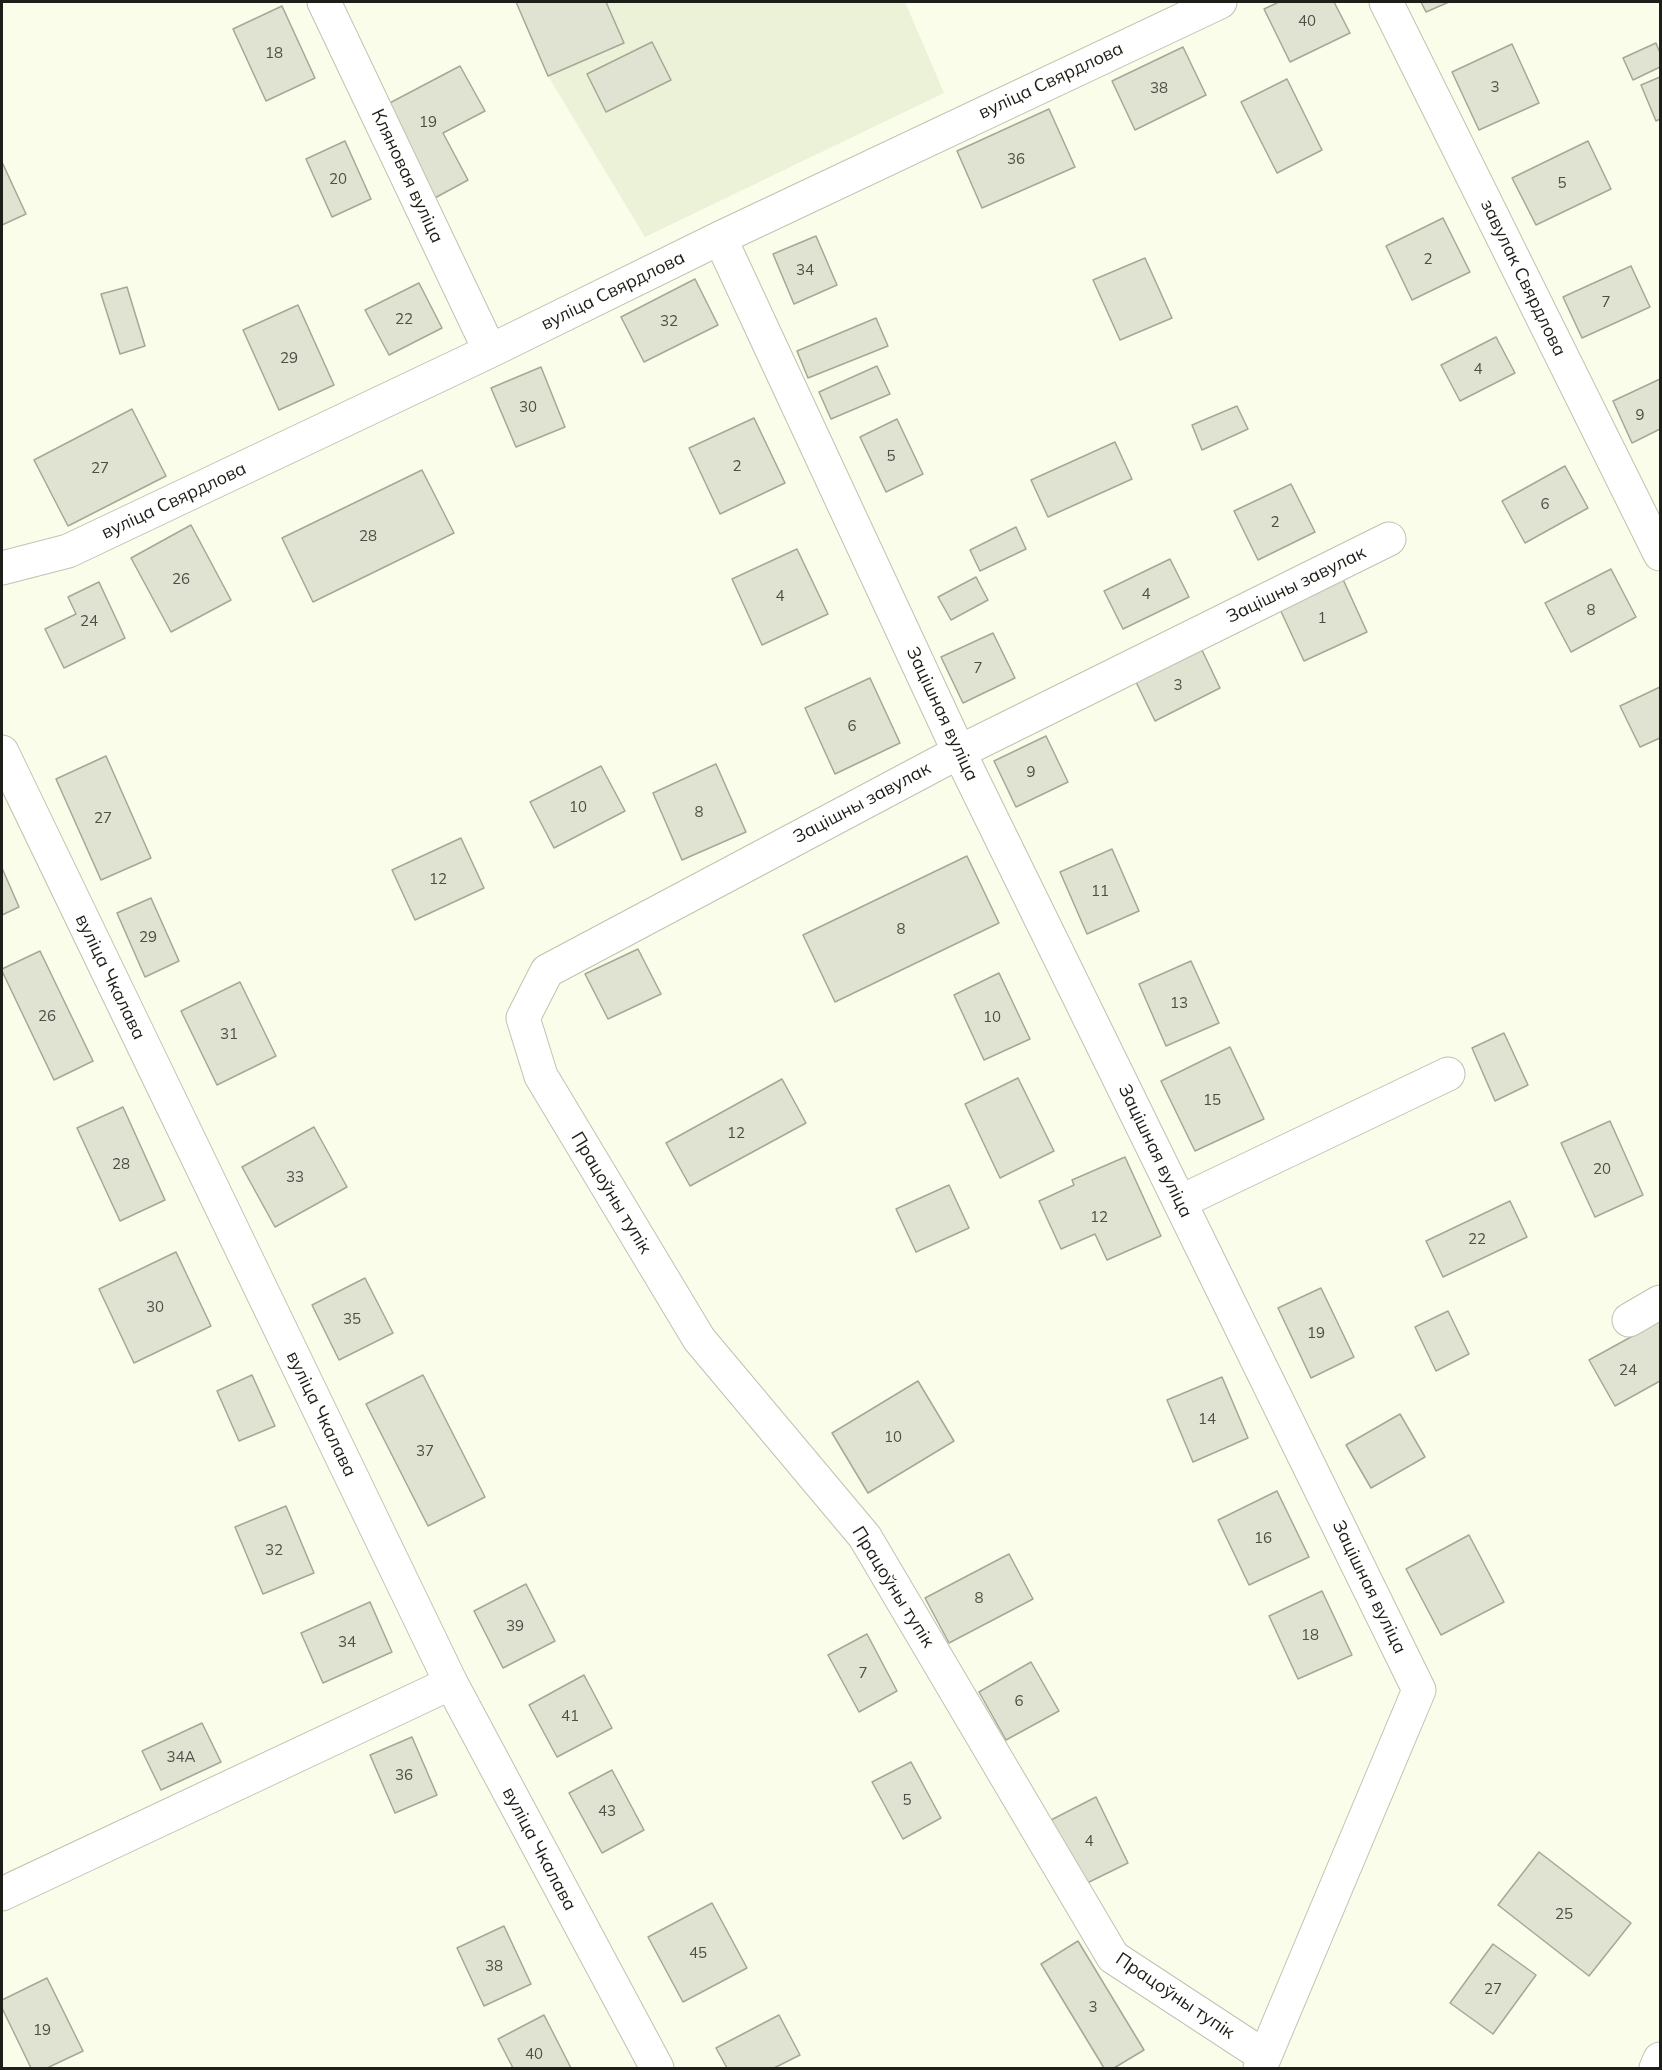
<!DOCTYPE html>
<html>
<head>
<meta charset="utf-8">
<style>
  body { margin:0 }
  #map { position:relative; width:1662px; height:2070px; overflow:hidden; background:#f9fdea; font-family:Mulish,sans-serif }
  canvas { display:block }
  .frame { position:absolute; inset:0; border:3px solid #1c1e17; pointer-events:none }
</style>
</head>
<body>
<div id="map">
<canvas width="1662" height="2070"></canvas>
<div class="frame"></div>
</div>
<script>
const context = document.querySelector('canvas').getContext('2d');
context.lineJoin = 'round';
function paint(path, color) {
  context.fillStyle = color;
  context.fill(path, 'evenodd');
}
function toPath(rows) {
  const path = new Path2D();
  for (const r of rows) {
    path.moveTo(r[0], r[1]);
    for (let i = 2; i < r.length; i += 2) path.lineTo(r[i], r[i + 1]);
  }
  return path;
}
function stroke(path, color, width, dash) {
  context.strokeStyle = color;
  context.lineWidth = width;
  context.lineCap = dash ? 'butt' : 'round';
  context.setLineDash(dash || []);
  context.stroke(path);
}
function write(font, color, halo, rows, align = 'center') {
  context.font = font + ' Mulish,sans-serif';
  context.lineWidth = 5;
  context.setLineDash([]);
  context.textBaseline = 'middle';
  context.strokeStyle = halo;
  context.fillStyle = color;
  for (const [text, x, y, turn = 0] of rows) {
    context.save();
    context.translate(x, y);
    context.rotate((+turn || 0) * Math.PI / 180);
    context.textAlign = isNaN(turn) ? turn : align;
    if (halo) context.strokeText(text, 0, 0);
    context.fillText(text, 0, 0);
    context.restore();
  }
}
paint(toPath([
  [516,2,905,2,944,93,645,237,548,76]
]), '#ecf2d7');
const building = toPath([
  [516,2,606,2,624,43,548,76,516,2],
  [1279,2,1334,2,1350,33,1290,62,1264,9,1279,2],
  [1421,2,1449,2,1426,12,1421,2],
  [282,6,315,78,266,101,233,29,282,6],
  [652,42,671,80,606,112,587,74,652,42],
  [1656,43,1660,53,1660,67,1633,80,1623,58,1656,43],
  [1512,44,1539,103,1479,130,1452,72,1512,44],
  [1183,47,1206,95,1135,130,1112,81,1183,47],
  [460,66,485,111,443,133,468,180,433,199,384,106,460,66],
  [1660,77,1660,119,1656,121,1641,85,1660,77],
  [1287,79,1322,150,1277,173,1241,102,1287,79],
  [1049,109,1075,167,982,208,957,151,1049,109],
  [345,141,371,199,332,217,306,159,345,141],
  [1588,141,1611,189,1536,225,1512,178,1588,141],
  [2,162,26,214,2,225,2,162],
  [1443,218,1470,272,1412,300,1386,246,1443,218],
  [816,236,837,285,794,304,773,254,816,236],
  [1145,258,1172,318,1120,340,1093,280,1145,258],
  [1631,266,1650,307,1582,338,1563,297,1631,266],
  [695,279,718,325,644,362,621,317,695,279],
  [419,283,442,328,389,355,365,310,419,283],
  [127,287,145,346,120,354,101,294,127,287],
  [298,305,334,385,279,410,243,330,298,305],
  [876,318,888,346,808,378,797,351,876,318],
  [1496,337,1515,373,1460,401,1441,365,1496,337],
  [877,366,890,394,831,419,819,392,877,366],
  [541,367,565,427,516,447,491,388,541,367],
  [1660,379,1660,429,1632,443,1613,401,1660,379],
  [1237,406,1248,429,1202,450,1192,425,1237,406],
  [132,409,166,476,68,526,34,460,132,409],
  [754,418,785,483,720,514,689,448,754,418],
  [897,419,923,474,886,492,860,437,897,419],
  [1115,442,1132,479,1048,517,1031,480,1115,442],
  [1565,466,1588,508,1525,543,1502,501,1565,466],
  [422,470,454,533,313,602,282,538,422,470],
  [1291,484,1315,532,1258,560,1234,511,1291,484],
  [191,525,231,600,171,632,131,558,191,525],
  [1016,527,1026,549,980,571,970,550,1016,527],
  [797,549,828,614,762,645,732,579,797,549],
  [1170,559,1189,597,1123,629,1104,591,1170,559],
  [1611,569,1636,617,1571,652,1545,603,1611,569],
  [1341,575,1367,632,1304,661,1278,605,1341,575],
  [976,577,988,600,951,620,938,597,976,577],
  [99,582,125,638,64,668,45,629,76,614,68,597,99,582],
  [993,633,1015,678,963,703,941,657,993,633],
  [1202,650,1220,688,1155,721,1136,682,1202,650],
  [870,678,900,743,835,774,805,708,870,678],
  [1660,687,1660,738,1640,747,1620,706,1660,687],
  [1046,736,1068,782,1016,807,994,761,1046,736],
  [106,756,151,858,101,880,56,779,106,756],
  [716,764,746,832,682,860,653,793,716,764],
  [601,766,625,811,554,848,530,802,601,766],
  [461,838,484,888,415,920,392,870,461,838],
  [1112,849,1139,911,1087,934,1060,872,1112,849],
  [967,856,999,923,835,1002,803,935,967,856],
  [2,868,19,907,2,915,2,868],
  [151,898,179,961,145,977,117,913,151,898],
  [638,949,661,994,608,1019,585,974,638,949],
  [40,951,93,1061,54,1080,2,971,2,969,40,951],
  [1191,961,1219,1023,1166,1046,1139,984,1191,961],
  [999,973,1030,1039,984,1060,954,995,999,973],
  [240,982,276,1056,217,1085,181,1011,240,982],
  [1504,1033,1528,1085,1495,1101,1472,1048,1504,1033],
  [1230,1047,1264,1119,1195,1151,1161,1081,1230,1047],
  [1018,1078,1054,1151,1000,1178,965,1104,1018,1078],
  [782,1079,806,1123,690,1186,666,1143,782,1079],
  [123,1107,165,1200,120,1221,77,1128,123,1107],
  [1610,1121,1643,1195,1595,1217,1561,1143,1610,1121],
  [314,1127,347,1187,275,1227,242,1167,314,1127],
  [1125,1157,1161,1236,1107,1260,1095,1234,1061,1249,1039,1201,1074,1185,1072,1180,1125,1157],
  [949,1185,969,1228,916,1252,896,1209,949,1185],
  [1510,1201,1527,1237,1443,1277,1426,1241,1510,1201],
  [176,1252,211,1326,134,1363,99,1289,176,1252],
  [365,1278,393,1333,339,1360,312,1305,365,1278],
  [1321,1288,1354,1357,1311,1378,1278,1308,1321,1288],
  [1448,1311,1469,1354,1436,1371,1415,1327,1448,1311],
  [1660,1321,1660,1381,1615,1406,1589,1360,1660,1321],
  [252,1375,275,1426,239,1441,217,1391,252,1375],
  [423,1375,485,1497,428,1526,366,1404,423,1375],
  [1222,1377,1248,1438,1193,1462,1167,1400,1222,1377],
  [918,1381,954,1441,868,1493,832,1433,918,1381],
  [1400,1414,1425,1457,1371,1488,1346,1445,1400,1414],
  [1277,1491,1309,1557,1249,1585,1218,1520,1277,1491],
  [286,1506,314,1573,263,1594,235,1527,286,1506],
  [1469,1535,1504,1602,1441,1635,1406,1569,1469,1535],
  [1009,1554,1033,1599,949,1643,925,1598,1009,1554],
  [526,1584,555,1641,503,1668,474,1611,526,1584],
  [1322,1591,1352,1655,1298,1679,1269,1616,1322,1591],
  [370,1602,392,1652,323,1683,301,1633,370,1602],
  [867,1634,897,1691,859,1712,828,1655,867,1634],
  [1031,1662,1059,1711,1006,1740,979,1692,1031,1662],
  [584,1675,612,1728,557,1757,529,1705,584,1675],
  [202,1723,221,1762,161,1790,142,1751,202,1723],
  [412,1737,437,1795,395,1813,370,1755,412,1737],
  [911,1762,941,1818,903,1839,872,1782,911,1762],
  [612,1770,644,1830,602,1853,569,1793,612,1770],
  [1096,1797,1128,1863,1083,1885,1051,1820,1096,1797],
  [1539,1852,1631,1923,1589,1976,1498,1905,1539,1852],
  [712,1903,747,1968,683,2002,648,1937,712,1903],
  [504,1926,531,1984,484,2006,457,1948,504,1926],
  [1078,1941,1144,2050,1114,2068,1104,2068,1041,1964,1078,1941],
  [1493,1944,1536,1975,1493,2034,1450,2003,1493,1944],
  [47,1978,83,2051,47,2068,31,2068,2,2008,2,2000,47,1978],
  [544,2015,571,2068,513,2068,498,2039,544,2015],
  [779,2015,800,2055,774,2068,727,2068,716,2048,779,2015]
]);
paint(building, '#e0e3d1');
stroke(building, '#a4a896', 1.5);
const minor = toPath([
  [324,2,490,351],
  [1386,2,1660,554],
  [720,238,959,752,1419,1690,1260,2068],
  [2,568,68,551,490,351,720,238,1220,2],
  [2,752,451,1683,657,2068],
  [1180,1202,1448,1074],
  [1629,1320,1660,1302],
  [2,1894,451,1683],
  [1264,2056,1113,1957,865,1537,699,1339,541,1076,523,1018,547,971,959,752,1389,539],
  [1656,2068,1660,2059]
]);
stroke(minor, '#bfc3b1', 35);
stroke(minor, '#fff', 33);
write('15px', '#4d4f46', null, [
  ["40",1307,21],
  ["18",274,53],
  ["3",1495,87],
  ["38",1159,88],
  ["19",428,122],
  ["36",1016,159],
  ["20",338,179],
  ["5",1562,183],
  ["2",1428,259],
  ["34",805,270],
  ["7",1606,302],
  ["22",404,319],
  ["32",669,321],
  ["29",289,358],
  ["4",1478,369],
  ["30",528,407],
  ["9",1640,415],
  ["5",891,456],
  ["2",737,466],
  ["27",100,468],
  ["6",1545,504],
  ["2",1275,522],
  ["28",368,536],
  ["26",181,579],
  ["4",1146,594],
  ["4",780,596],
  ["8",1591,610],
  ["1",1322,618],
  ["24",89,621],
  ["7",978,668],
  ["3",1178,685],
  ["6",852,726],
  ["9",1031,772],
  ["10",578,807],
  ["8",699,812],
  ["27",103,818],
  ["12",438,879],
  ["11",1100,891],
  ["8",901,929],
  ["29",148,937],
  ["13",1179,1003],
  ["26",47,1016],
  ["10",992,1017],
  ["31",229,1034],
  ["15",1212,1100],
  ["12",736,1133],
  ["28",121,1164],
  ["20",1602,1169],
  ["33",295,1177],
  ["12",1099,1217],
  ["22",1477,1239],
  ["30",155,1307],
  ["35",352,1319],
  ["19",1316,1333],
  ["24",1628,1370],
  ["14",1207,1419],
  ["10",893,1437],
  ["37",425,1451],
  ["16",1263,1538],
  ["32",274,1550],
  ["8",979,1598],
  ["39",515,1626],
  ["18",1310,1635],
  ["34",347,1642],
  ["7",863,1673],
  ["6",1019,1701],
  ["41",570,1716],
  ["34А",181,1757],
  ["36",404,1775],
  ["5",907,1800],
  ["43",607,1811],
  ["4",1089,1841],
  ["25",1564,1914],
  ["45",698,1953],
  ["38",494,1966],
  ["27",1493,1989],
  ["3",1093,2007],
  ["19",42,2030],
  ["40",534,2054]
]);
write('18px', '#1c1e17', '#fff', [
  ["вуліца Свярдлова",1051,81,-25],
  ["Кляновая вуліца",407,176,65],
  ["завулак Свярдлова",1523,278,64],
  ["вуліца Свярдлова",613,291,-26],
  ["вуліца Свярдлова",174,501,-25],
  ["Зацішны завулак",1296,585,-26],
  ["Зацішная вуліца",942,714,65],
  ["Зацішны завулак",862,803,-28],
  ["вуліца Чкалава",110,977,64],
  ["Зацішная вуліца",1155,1151,64],
  ["Працоўны тупік",611,1193,59],
  ["вуліца Чкалава",321,1414,64],
  ["Працоўны тупік",893,1587,58],
  ["Зацішная вуліца",1369,1587,64],
  ["вуліца Чкалава",539,1849,62],
  ["Працоўны тупік",1175,1996,34]
]);
</script>
</body>
</html>
